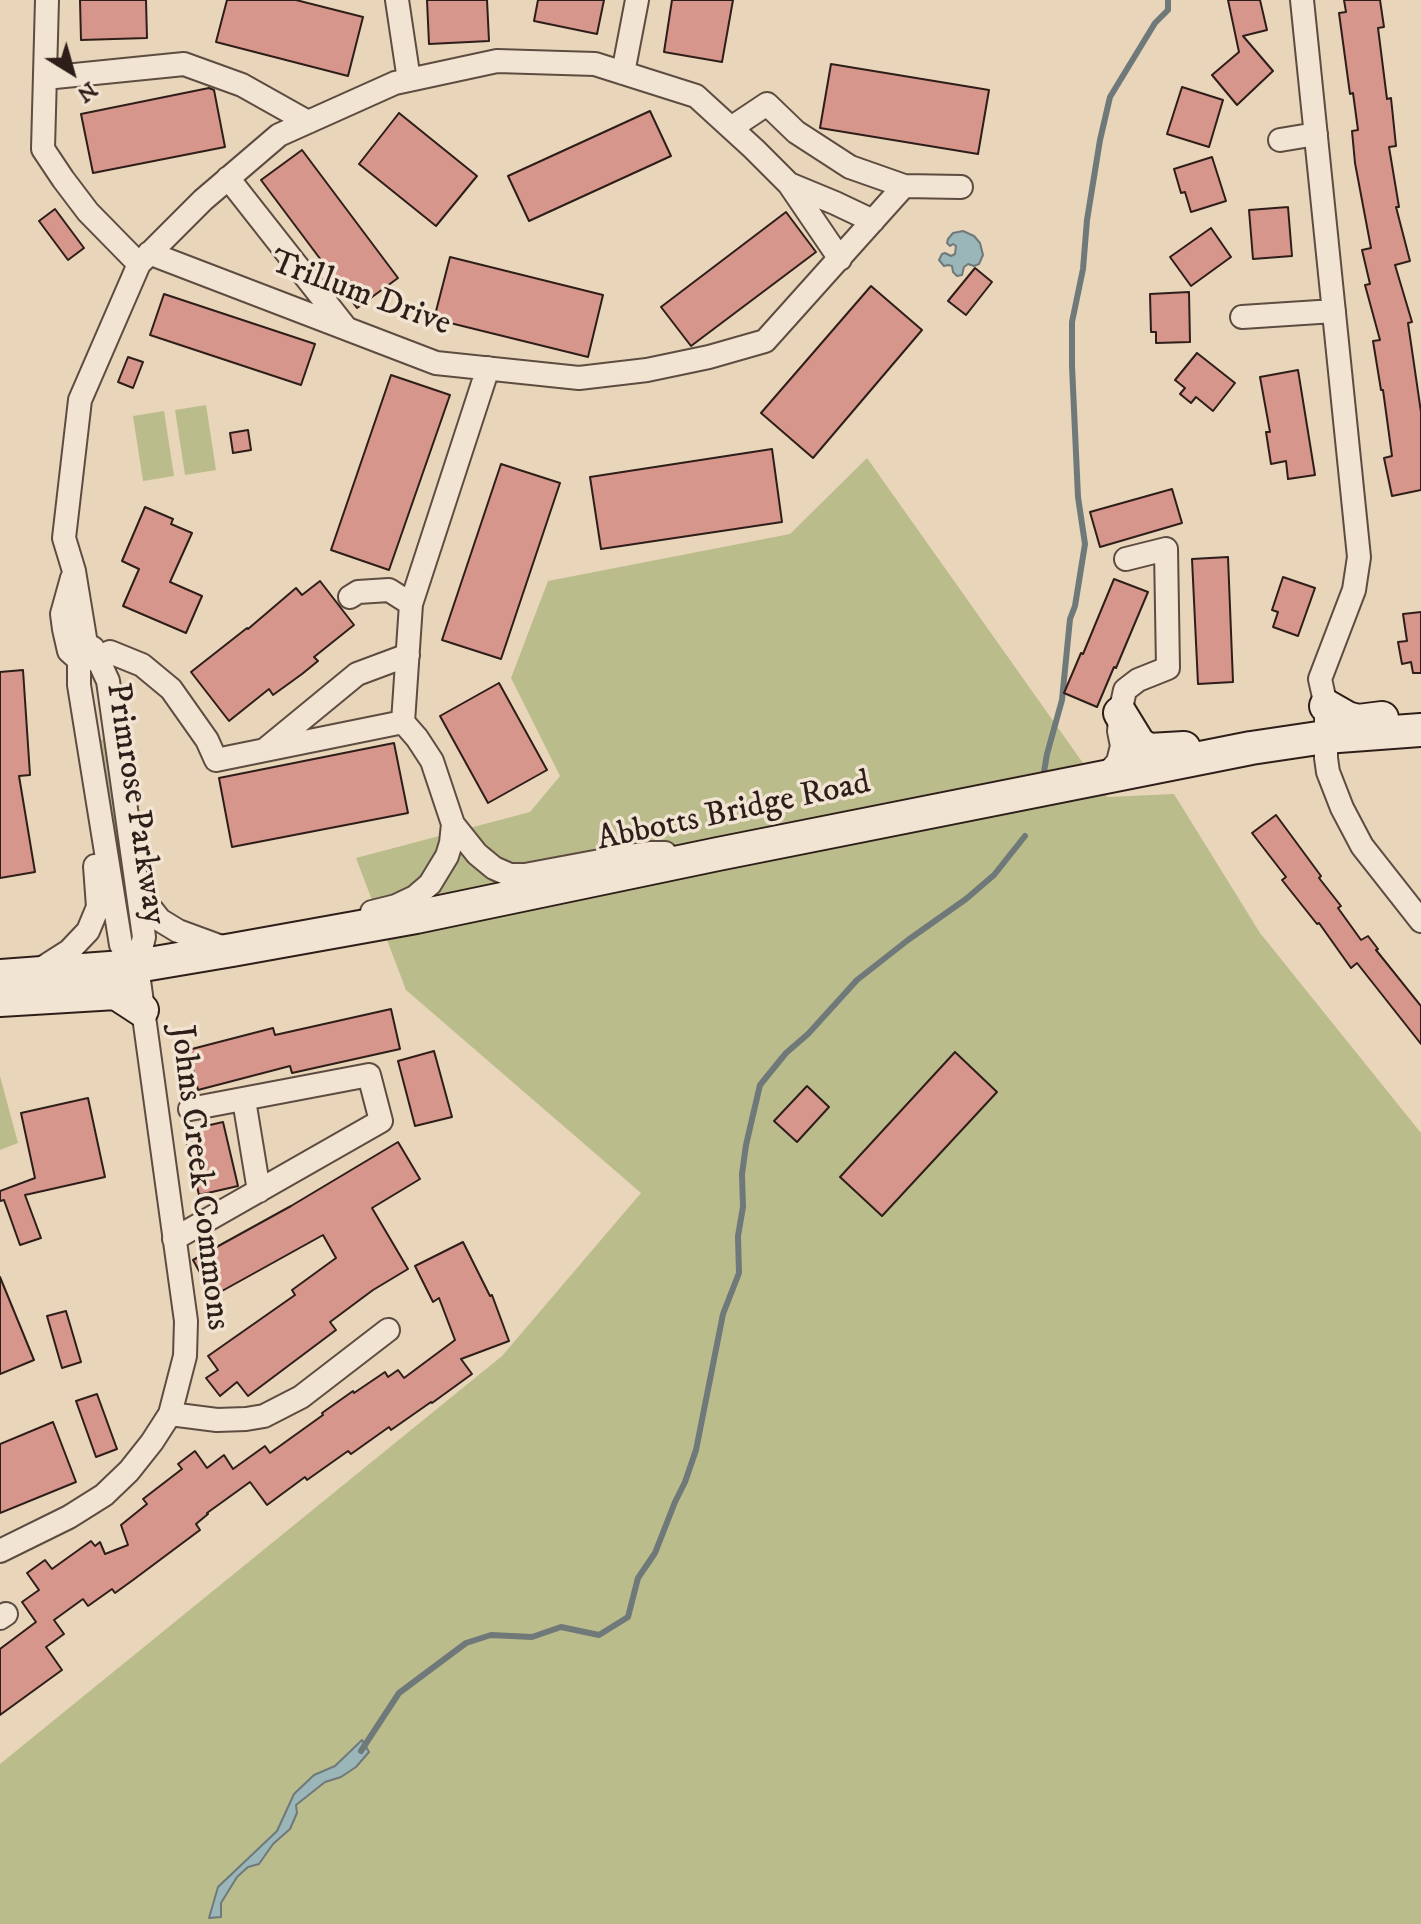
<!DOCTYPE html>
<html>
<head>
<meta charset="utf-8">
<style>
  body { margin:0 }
  #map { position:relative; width:1421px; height:1924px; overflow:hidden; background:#e9d5b9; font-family:"IM FELL DW Pica",serif }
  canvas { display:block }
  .north { position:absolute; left:32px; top:32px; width:80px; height:80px; -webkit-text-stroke:6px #f1e4d2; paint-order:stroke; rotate:143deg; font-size:22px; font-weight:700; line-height:32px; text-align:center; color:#2e1e19 }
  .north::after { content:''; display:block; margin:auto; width:28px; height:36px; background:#2e1e19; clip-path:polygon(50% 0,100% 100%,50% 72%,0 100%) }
</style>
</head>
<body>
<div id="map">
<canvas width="1421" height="1924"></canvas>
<div class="north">N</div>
</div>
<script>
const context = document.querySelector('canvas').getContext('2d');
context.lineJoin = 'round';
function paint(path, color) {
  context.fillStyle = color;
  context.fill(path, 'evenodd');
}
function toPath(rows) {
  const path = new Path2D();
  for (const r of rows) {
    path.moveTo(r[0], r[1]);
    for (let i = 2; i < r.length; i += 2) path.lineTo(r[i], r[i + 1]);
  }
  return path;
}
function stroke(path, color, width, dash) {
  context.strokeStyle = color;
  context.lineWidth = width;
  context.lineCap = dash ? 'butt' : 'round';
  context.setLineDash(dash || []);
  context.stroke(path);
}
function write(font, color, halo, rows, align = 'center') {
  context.font = font + ' "IM FELL DW Pica",serif';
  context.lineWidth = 7;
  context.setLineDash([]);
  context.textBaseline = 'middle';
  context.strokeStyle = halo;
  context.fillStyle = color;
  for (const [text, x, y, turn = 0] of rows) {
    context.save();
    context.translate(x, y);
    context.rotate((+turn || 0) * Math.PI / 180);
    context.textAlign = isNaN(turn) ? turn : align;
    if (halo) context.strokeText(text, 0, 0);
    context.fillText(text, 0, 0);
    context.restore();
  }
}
paint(toPath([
  [206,405,216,470,185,475,175,410],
  [164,411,174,476,143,481,133,416],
  [867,458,1107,797,1174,794,1260,933,1421,1133,1421,1924,0,1924,0,1764,502,1356,641,1193,406,990,356,858,530,812,560,776,511,678,548,581,790,534],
  [106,739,134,916,132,935,127,935,99,740],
  [0,1076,18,1143,0,1150]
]), '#bbbc8c');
const water = toPath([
  [963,231,974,236,980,243,983,255,979,264,974,266,968,264,964,267,962,275,957,276,953,272,952,266,948,265,944,266,939,260,942,254,945,253,951,256,955,254,956,246,953,244,950,246,947,243,948,239,953,233,963,231],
  [362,1740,369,1752,356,1767,341,1777,325,1782,296,1805,297,1813,290,1829,273,1844,259,1864,248,1867,237,1877,221,1903,221,1917,209,1918,218,1887,277,1831,294,1794,314,1775,335,1766,362,1740]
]);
paint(water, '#9bb6b9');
stroke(water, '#6f7979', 2);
stroke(toPath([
  [1044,772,1047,754,1062,700,1070,619,1075,606,1085,544,1078,497,1072,366,1072,322,1083,269,1087,220,1100,140,1110,97,1155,23,1168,10,1168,0],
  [361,1751,399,1693,466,1643,491,1635,532,1637,561,1627,599,1635,628,1617,638,1578,655,1553,675,1502,685,1482,696,1450,723,1314,739,1273,738,1236,743,1207,742,1174,746,1145,760,1085,786,1053,808,1034,857,980,908,940,966,899,994,875,1025,836]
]), '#6f7979', 6);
const building = toPath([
  [80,0,146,0,147,38,81,40,80,0],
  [227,0,296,0,363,17,348,76,216,42,227,0],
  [427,0,487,0,489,41,429,44,427,0],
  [538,0,604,0,597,34,534,21,538,0],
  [672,0,733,0,722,62,664,52,672,0],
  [1228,0,1260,0,1267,30,1243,36,1273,71,1237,105,1212,75,1239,52,1228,0],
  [1344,0,1380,0,1384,27,1378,28,1387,99,1391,98,1396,146,1389,147,1399,207,1396,207,1410,261,1395,265,1412,322,1408,323,1421,412,1421,490,1392,496,1384,458,1392,456,1383,390,1381,390,1373,341,1380,340,1365,285,1370,284,1362,250,1371,248,1355,163,1352,131,1358,130,1353,93,1350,94,1339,13,1346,12,1344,0],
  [831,64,989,90,978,154,820,128,831,64],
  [1182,87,1223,100,1209,147,1167,134,1182,87],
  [209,88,214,90,225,147,93,173,81,114,209,88],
  [650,111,671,156,529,221,508,176,650,111],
  [399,113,477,176,436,226,359,164,399,113],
  [302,150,398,278,357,308,261,180,302,150],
  [1212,157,1226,201,1191,212,1185,192,1181,193,1174,169,1212,157],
  [1288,207,1292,256,1253,259,1249,210,1288,207],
  [55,209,84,248,68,260,39,221,55,209],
  [786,212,816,252,691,346,661,307,786,212],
  [1211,228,1231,257,1191,286,1170,257,1211,228],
  [450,257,603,295,588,357,434,319,450,257],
  [975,268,992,282,966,315,948,301,975,268],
  [871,286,922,330,813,458,761,413,871,286],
  [1189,292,1190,342,1156,343,1156,332,1151,332,1150,294,1189,292],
  [164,294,315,344,301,385,150,335,164,294],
  [1197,353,1235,383,1213,411,1196,397,1191,403,1180,394,1185,388,1175,380,1197,353],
  [128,357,143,362,133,388,118,382,128,357],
  [1298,370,1315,475,1288,479,1286,461,1271,464,1266,432,1270,432,1260,377,1298,370],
  [391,375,450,395,389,570,331,550,391,375],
  [248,430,251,450,233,453,230,433,248,430],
  [772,449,782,522,601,549,590,477,772,449],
  [501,464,560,483,501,659,442,640,501,464],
  [1172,489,1182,523,1100,547,1090,512,1172,489],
  [145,507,173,519,171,524,192,533,170,582,202,596,186,633,123,606,139,569,122,561,145,507],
  [1228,557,1233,682,1198,684,1192,559,1228,557],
  [1283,577,1315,588,1298,636,1273,627,1278,612,1272,610,1283,577],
  [1114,579,1148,592,1116,668,1114,667,1097,707,1064,693,1081,653,1083,654,1114,579],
  [320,581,354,625,314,657,318,661,302,674,273,695,269,689,229,721,191,672,247,628,248,629,296,588,302,595,320,581],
  [1421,612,1421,673,1413,673,1411,662,1402,664,1398,642,1407,641,1403,614,1421,612],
  [23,670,30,775,19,776,35,872,0,878,0,672,23,670],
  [499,683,547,770,488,803,440,716,499,683],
  [394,743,408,813,232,847,219,778,394,743],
  [1276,815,1321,876,1319,878,1341,906,1338,908,1361,940,1368,936,1378,949,1376,950,1421,1006,1421,1044,1357,963,1351,968,1319,923,1317,924,1282,880,1286,877,1252,833,1276,815],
  [391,1009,400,1049,292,1073,290,1066,198,1090,188,1050,273,1028,275,1035,391,1009],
  [434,1051,452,1117,415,1126,398,1061,434,1051],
  [955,1052,997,1092,882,1216,840,1177,955,1052],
  [807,1086,829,1107,797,1142,774,1121,807,1086],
  [88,1098,105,1177,25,1195,41,1238,20,1245,4,1200,0,1201,0,1191,35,1178,21,1113,88,1098],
  [223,1122,238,1186,199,1195,184,1131,223,1122],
  [398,1142,420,1179,372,1208,408,1269,373,1290,330,1322,336,1330,248,1396,237,1382,220,1396,206,1378,218,1370,208,1356,295,1295,292,1290,336,1258,323,1235,213,1296,193,1260,291,1206,398,1142],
  [463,1242,490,1296,492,1295,509,1341,461,1359,472,1374,432,1403,431,1402,391,1430,389,1427,351,1454,348,1451,307,1480,305,1477,267,1505,250,1482,207,1513,208,1514,196,1524,200,1530,133,1580,115,1593,112,1589,88,1606,83,1599,54,1620,64,1634,46,1647,62,1670,0,1715,0,1649,36,1622,22,1602,39,1590,27,1573,45,1560,52,1569,91,1541,95,1546,100,1542,105,1554,128,1545,121,1525,147,1504,143,1499,182,1469,178,1464,195,1451,207,1468,224,1455,233,1469,265,1446,270,1453,323,1415,322,1413,353,1391,354,1393,385,1372,388,1377,398,1370,404,1378,455,1340,439,1298,433,1302,415,1266,463,1242],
  [0,1277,34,1360,0,1374,0,1277],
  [66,1311,81,1362,62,1368,47,1316,66,1311],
  [97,1394,117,1449,96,1457,76,1401,97,1394],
  [53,1422,76,1482,0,1513,0,1444,53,1422]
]);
paint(building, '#d6968b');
stroke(building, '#2e1e19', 2);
const minor = toPath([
  [47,0,43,149,63,179,88,212,139,264],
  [397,0,409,80],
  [1302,0,1359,557,1354,590,1320,679,1326,706,1326,758,1328,772,1342,808,1362,846,1421,921],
  [623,73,637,0],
  [45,78,184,64,242,85,308,122],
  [731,128,767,104,796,132,850,167,904,186],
  [1280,140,1316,134],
  [228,178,346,328],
  [789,184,835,203,873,221],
  [149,253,436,363,579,378,647,370,709,357,765,341,904,186,961,187],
  [1242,317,1334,311],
  [72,578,62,614,64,629,69,651,79,660,79,685,121,945,137,966],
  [350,597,358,592,389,590,411,604],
  [79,660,97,658,110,652,142,665,171,689,207,740,216,760,403,722,417,738,432,761,453,824,477,854,494,868,510,875,525,875,616,858,651,853,665,853],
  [403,722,411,604,488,368],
  [1123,727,1120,713,1125,690,1138,680,1168,668,1166,549,1126,559],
  [267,748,357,674,408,655],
  [1104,777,1118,762,1122,746,1119,731,1120,718],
  [140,890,145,901,160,920,178,931,227,949],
  [372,912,396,906,415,897,430,884,447,856,451,843,453,824],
  [36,972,69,951,88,931,98,907,95,866],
  [244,1100,259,1191],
  [174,1239,381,1121,369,1075,190,1109],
  [170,1414,217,1420,246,1419,264,1416,301,1397,388,1330],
  [0,1551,69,1517,104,1495,129,1471,152,1442,170,1414,185,1356,186,1321,137,966,144,937,108,681,93,648,86,644,74,571,64,538,80,400,139,264,203,200,279,135,395,83,497,61,595,64,696,96,754,149,789,184,840,259],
  [0,1618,6,1614]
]);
const secondary = toPath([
  [1326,706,1347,718,1358,721,1382,718],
  [1120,713,1139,744,1149,750,1184,748],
  [0,976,137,966,232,950,416,917,718,854,1251,748,1325,737,1421,730],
  [0,1000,116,993,142,1010]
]);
stroke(minor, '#5d4c41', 26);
stroke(secondary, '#2e1e19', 36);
stroke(minor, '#f1e4d2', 22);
stroke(secondary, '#f1e4d2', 32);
write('34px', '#2e1e19', '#f1e4d2', [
  ["Trillum Drive",360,295,20],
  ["Primrose Parkway",134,804,81],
  ["Abbotts Bridge Road",734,813,-12],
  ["Johns Creek Commons",198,1178,83]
]);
</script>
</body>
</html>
